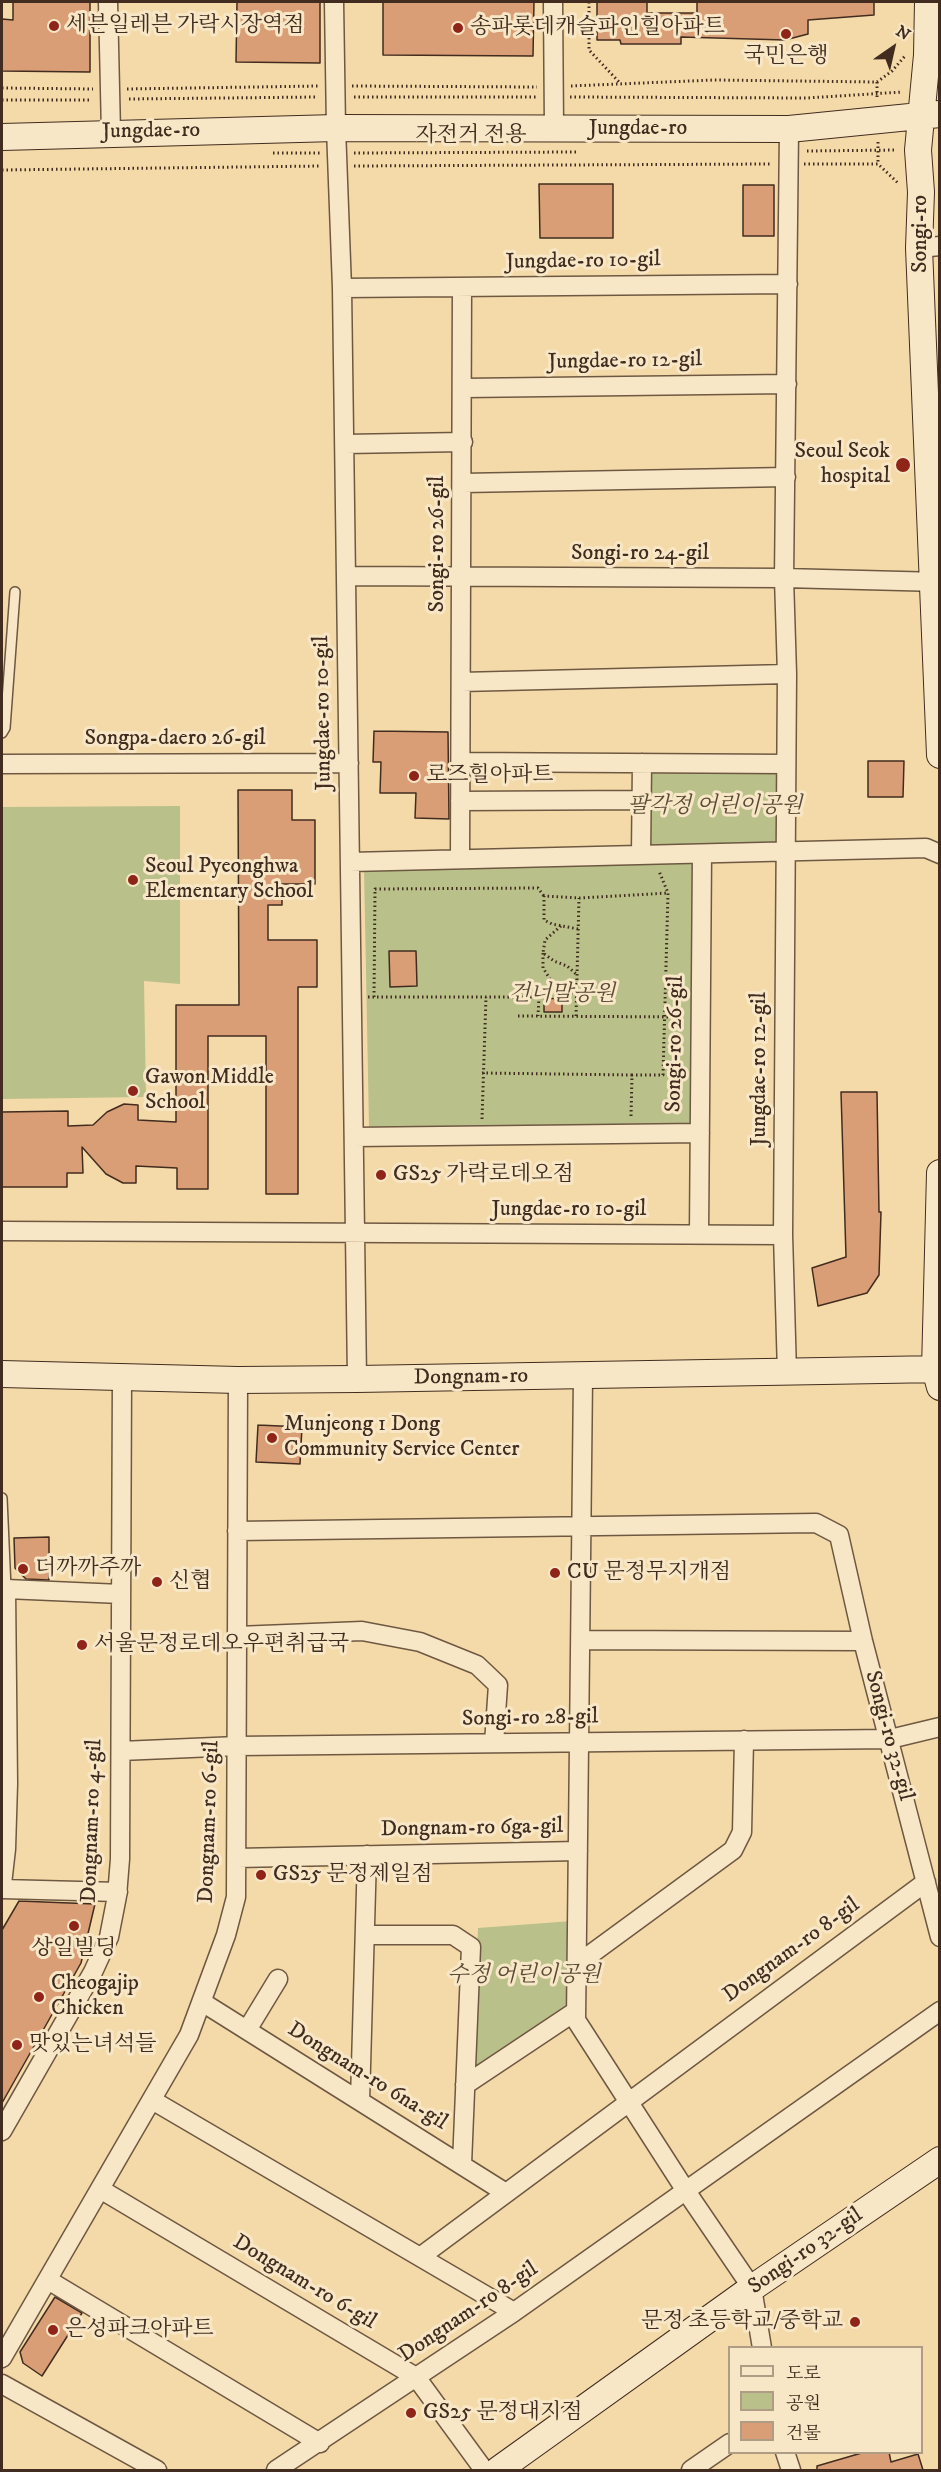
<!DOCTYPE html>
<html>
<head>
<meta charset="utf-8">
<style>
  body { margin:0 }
  #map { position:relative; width:941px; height:2472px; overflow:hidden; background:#f5daa9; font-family:"IM FELL DW Pica","Noto Serif KR",serif }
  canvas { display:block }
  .frame { position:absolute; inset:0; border:3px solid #412c1f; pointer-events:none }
  .legend { position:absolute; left:728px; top:2346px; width:195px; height:108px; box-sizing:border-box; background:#f8e7c7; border:2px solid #af9c84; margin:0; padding:8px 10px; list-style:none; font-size:18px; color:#412c1f }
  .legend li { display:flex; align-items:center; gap:12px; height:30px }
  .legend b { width:30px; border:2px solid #af9c84 }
  .north { position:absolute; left:863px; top:18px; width:60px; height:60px; -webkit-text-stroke:4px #f8e7c7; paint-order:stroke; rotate:34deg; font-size:16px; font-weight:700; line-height:24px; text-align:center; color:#412c1f }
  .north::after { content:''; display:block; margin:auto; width:21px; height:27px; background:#412c1f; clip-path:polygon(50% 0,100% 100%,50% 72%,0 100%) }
</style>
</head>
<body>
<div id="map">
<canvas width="941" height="2472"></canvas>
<div class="frame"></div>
<ul class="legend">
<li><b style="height:8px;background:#f8e7c7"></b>도로</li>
<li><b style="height:16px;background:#b9c08a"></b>공원</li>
<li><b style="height:16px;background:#da9e76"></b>건물</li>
</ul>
<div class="north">N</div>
</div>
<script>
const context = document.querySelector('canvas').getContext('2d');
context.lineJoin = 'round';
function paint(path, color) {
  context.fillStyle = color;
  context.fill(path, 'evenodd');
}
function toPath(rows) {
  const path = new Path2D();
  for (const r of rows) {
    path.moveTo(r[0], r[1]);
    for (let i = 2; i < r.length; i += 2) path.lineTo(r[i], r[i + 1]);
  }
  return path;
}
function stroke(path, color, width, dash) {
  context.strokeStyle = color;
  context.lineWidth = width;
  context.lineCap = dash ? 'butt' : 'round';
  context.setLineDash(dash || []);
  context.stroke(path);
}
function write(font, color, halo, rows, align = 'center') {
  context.font = font + ' "IM FELL DW Pica","Noto Serif KR",serif';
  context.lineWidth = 6;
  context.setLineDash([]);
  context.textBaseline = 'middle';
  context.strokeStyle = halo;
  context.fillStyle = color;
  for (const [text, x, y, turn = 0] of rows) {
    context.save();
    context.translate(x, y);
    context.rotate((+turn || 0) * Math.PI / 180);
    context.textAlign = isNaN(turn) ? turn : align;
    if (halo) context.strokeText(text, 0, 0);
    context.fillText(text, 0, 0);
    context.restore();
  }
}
paint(toPath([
  [782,768,781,845,648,845,649,769],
  [180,806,180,984,144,981,146,1097,2,1099,2,807],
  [697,858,692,1126,369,1127,364,869],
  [572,1921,573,2001,472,2069,478,1928]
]), '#b9c08a');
const building = toPath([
  [13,2,90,2,90,72,2,71,2,19,13,20,13,2],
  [237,2,320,2,320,63,236,62,237,2],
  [383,2,534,2,533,56,383,55,383,2],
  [597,2,647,2,647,13,697,13,697,2,874,2,874,15,808,20,808,34,785,40,681,37,681,44,621,44,620,40,597,40,597,2],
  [539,184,613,184,613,238,540,238,539,184],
  [743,185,774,185,774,236,743,236,743,185],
  [374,731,448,732,449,819,415,818,416,793,380,793,381,762,373,762,374,731],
  [868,761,904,761,903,797,868,797,868,761],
  [238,790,292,790,292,820,315,820,315,884,282,884,282,905,268,905,268,940,317,940,317,987,298,987,298,1194,266,1194,266,1036,208,1036,208,1189,177,1189,177,1168,136,1166,136,1183,123,1183,106,1174,82,1147,83,1173,67,1173,67,1187,2,1187,2,1112,68,1111,68,1126,93,1125,107,1112,124,1104,138,1105,138,1120,176,1122,176,1005,239,1005,238,790],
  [389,951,416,951,417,986,390,987,389,951],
  [562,998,562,1012,544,1012,544,999,562,998],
  [841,1092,877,1092,879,1212,881,1212,879,1275,867,1293,818,1306,812,1268,846,1257,841,1092],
  [258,1425,302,1427,300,1464,256,1462,258,1425],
  [49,1537,49,1580,26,1579,15,1568,14,1538,49,1537],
  [19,1901,95,1904,81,1963,2,2103,2,1930,19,1901],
  [55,2297,82,2313,42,2376,23,2363,20,2352,55,2297],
  [865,2452,889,2452,891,2462,918,2454,923,2470,817,2470,817,2466,865,2452]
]);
paint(building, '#da9e76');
stroke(building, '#412c1f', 1.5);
const lane = toPath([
  [2,733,5,728,15,592],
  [2,1498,6,1589,3,1589]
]);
const street = toPath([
  [108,2,111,133],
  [334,2,336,128,342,288,357,1379],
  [553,2,554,128],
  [919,248,940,246],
  [342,288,788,284],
  [464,388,787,384],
  [345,444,463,442],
  [463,483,786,477],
  [346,576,784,578,940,582],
  [461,682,787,674],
  [461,762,786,764],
  [2,764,349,763],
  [460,801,642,800],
  [641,855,642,763],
  [460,859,462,287],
  [350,862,926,848,940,854],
  [354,1137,700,1133],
  [2,1231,783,1235],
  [699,1234,702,854],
  [787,1373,783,1235,787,674,784,578,789,129],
  [583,1376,576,2020,686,2191,752,2288,762,2348],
  [237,1531,816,1523,839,1535,863,1641,940,1937],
  [237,1636,362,1631,420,1642,477,1665,498,1685,494,1743],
  [581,1640,863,1641],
  [121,1751,237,1746,890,1739,940,1727],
  [237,1858,578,1851],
  [2,1884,6,1849,8,1784,6,1589,121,1594],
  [2,1889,118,1892],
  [366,1935,453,1935,471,1947,462,2164],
  [576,1965,733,1850,742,1832,744,1740],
  [202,2002,506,2193],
  [247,2030,278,1979],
  [465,2085,576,2011],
  [152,2100,514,2312],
  [360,2101,367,1855],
  [2,2131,93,1972,109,1937,117,1896,120,1859,122,1376],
  [100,2189,416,2377,484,2470],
  [420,2257,926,1882],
  [48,2280,320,2443],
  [2,2358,189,2035,226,1935,236,1897,238,1380],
  [2,2384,157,2470],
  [785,2452,791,2470],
  [276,2470,514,2312,940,2011],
  [691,2470,730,2443]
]);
const secondary = toPath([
  [928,2,927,55,918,150,921,192,919,248,940,755],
  [2,137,336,128,789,129,940,114],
  [940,1173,935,1369,940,1387],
  [2,1374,238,1380,357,1379,940,1369],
  [498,2470,752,2288,940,2160]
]);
stroke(lane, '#6e5842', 12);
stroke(street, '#6e5842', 21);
stroke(secondary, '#412c1f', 28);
stroke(toPath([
  [589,2,589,50,619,82],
  [877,82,877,99],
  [352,86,537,87],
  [571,86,714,80,877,82,892,71,905,56],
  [2,88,93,89],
  [127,89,318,86],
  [354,97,536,97],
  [570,97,807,98,902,92],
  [129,99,317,97],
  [2,100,92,100],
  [878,142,878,164],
  [807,151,897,150],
  [273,153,321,153],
  [354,153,576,152],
  [804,164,878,164,898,183],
  [354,166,771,164],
  [2,170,321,166],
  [561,926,545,940,543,953,554,961,567,966,576,974],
  [578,929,552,924,544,920,544,896,579,898,668,893],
  [543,953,543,968,550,979,576,995],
  [368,997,539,997,538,1016],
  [374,997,375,889,538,888,544,896],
  [518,1016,684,1017],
  [576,1016,579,898],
  [482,1073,632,1075],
  [631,1116,632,1075,663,1075,668,893,659,871],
  [482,1119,486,997]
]), '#412c1f', 3, [1.5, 3]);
stroke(lane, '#f8e7c7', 9);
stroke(street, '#f8e7c7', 18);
stroke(secondary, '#f8e7c7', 26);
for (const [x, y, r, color] of [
  [54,26,6,"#8f2418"],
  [458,28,6,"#8f2418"],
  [786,34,6,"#8f2418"],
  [903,465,8,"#8f2418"],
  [414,776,6,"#8f2418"],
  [133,880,6,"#8f2418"],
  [133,1091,6,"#8f2418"],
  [381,1175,6,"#8f2418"],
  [272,1438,6,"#8f2418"],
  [23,1569,6,"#8f2418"],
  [555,1573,6,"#8f2418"],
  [157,1582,6,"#8f2418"],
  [82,1645,6,"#8f2418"],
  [261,1875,6,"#8f2418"],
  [74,1926,6,"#8f2418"],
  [39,1997,6,"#8f2418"],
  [17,2045,6,"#8f2418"],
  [855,2322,6,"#8f2418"],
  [53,2330,6,"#8f2418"],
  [411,2413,6,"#8f2418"]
]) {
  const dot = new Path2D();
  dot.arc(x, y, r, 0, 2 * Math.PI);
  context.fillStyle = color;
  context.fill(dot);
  stroke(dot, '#f8e7c7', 2);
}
write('22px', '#412c1f', '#f8e7c7', [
  ["세븐일레븐 가락시장역점",66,26],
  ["송파롯데캐슬파인힐아파트",470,28],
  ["국민은행",786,57,"center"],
  ["Seoul Seok",890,452,"right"],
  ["hospital",890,477,"right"],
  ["로즈힐아파트",426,776],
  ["Seoul Pyeonghwa",145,867],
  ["Elementary School",145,892],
  ["Gawon Middle",145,1078],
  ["School",145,1103],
  ["GS25 가락로데오점",393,1175],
  ["Munjeong 1 Dong",284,1425],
  ["Community Service Center",284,1450],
  ["더까까주까",35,1569],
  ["CU 문정무지개점",567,1573],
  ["신협",169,1582],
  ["서울문정로데오우편취급국",94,1645],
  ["GS25 문정제일점",273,1875],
  ["상일빌딩",74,1949,"center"],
  ["Cheogajip",51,1984],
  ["Chicken",51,2009],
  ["맛있는녀석들",29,2045],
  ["문정 초등학교/중학교",843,2322,"right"],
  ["은성파크아파트",65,2330],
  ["GS25 문정대지점",423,2413]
], 'left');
write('22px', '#412c1f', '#f8e7c7', [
  ["Jungdae-ro",638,129],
  ["Jungdae-ro",151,132,-1],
  ["자전거 전용",471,136],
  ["Songi-ro",921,234,-90],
  ["Jungdae-ro 10-gil",583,262,-1],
  ["Jungdae-ro 12-gil",625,362,-1],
  ["Songi-ro 26-gil",438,544,-90],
  ["Songi-ro 24-gil",640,554],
  ["Jungdae-ro 10-gil",324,713,-91],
  ["Songpa-daero 26-gil",175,739],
  ["Songi-ro 26-gil",676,1044,-89],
  ["Jungdae-ro 12-gil",760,1069,-90],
  ["Jungdae-ro 10-gil",569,1210],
  ["Dongnam-ro",471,1378,-1],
  ["Songi-ro 28-gil",530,1719,-1],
  ["Songi-ro 32-gil",888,1736,75],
  ["Dongnam-ro 4-gil",93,1821,-88],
  ["Dongnam-ro 6-gil",210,1822,-88],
  ["Dongnam-ro 6ga-gil",472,1829,-1],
  ["Dongnam-ro 8-gil",792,1951,-36],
  ["Dongnam-ro 6na-gil",367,2077,32],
  ["Songi-ro 32-gil",806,2252,-35],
  ["Dongnam-ro 6-gil",304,2283,31],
  ["Dongnam-ro 8-gil",469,2313,-34]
]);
write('italic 22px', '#594a34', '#f8e7c7', [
  ["팔각정 어린이공원",715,807],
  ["건너말공원",562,995],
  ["수정 어린이공원",524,1976]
]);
</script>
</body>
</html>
